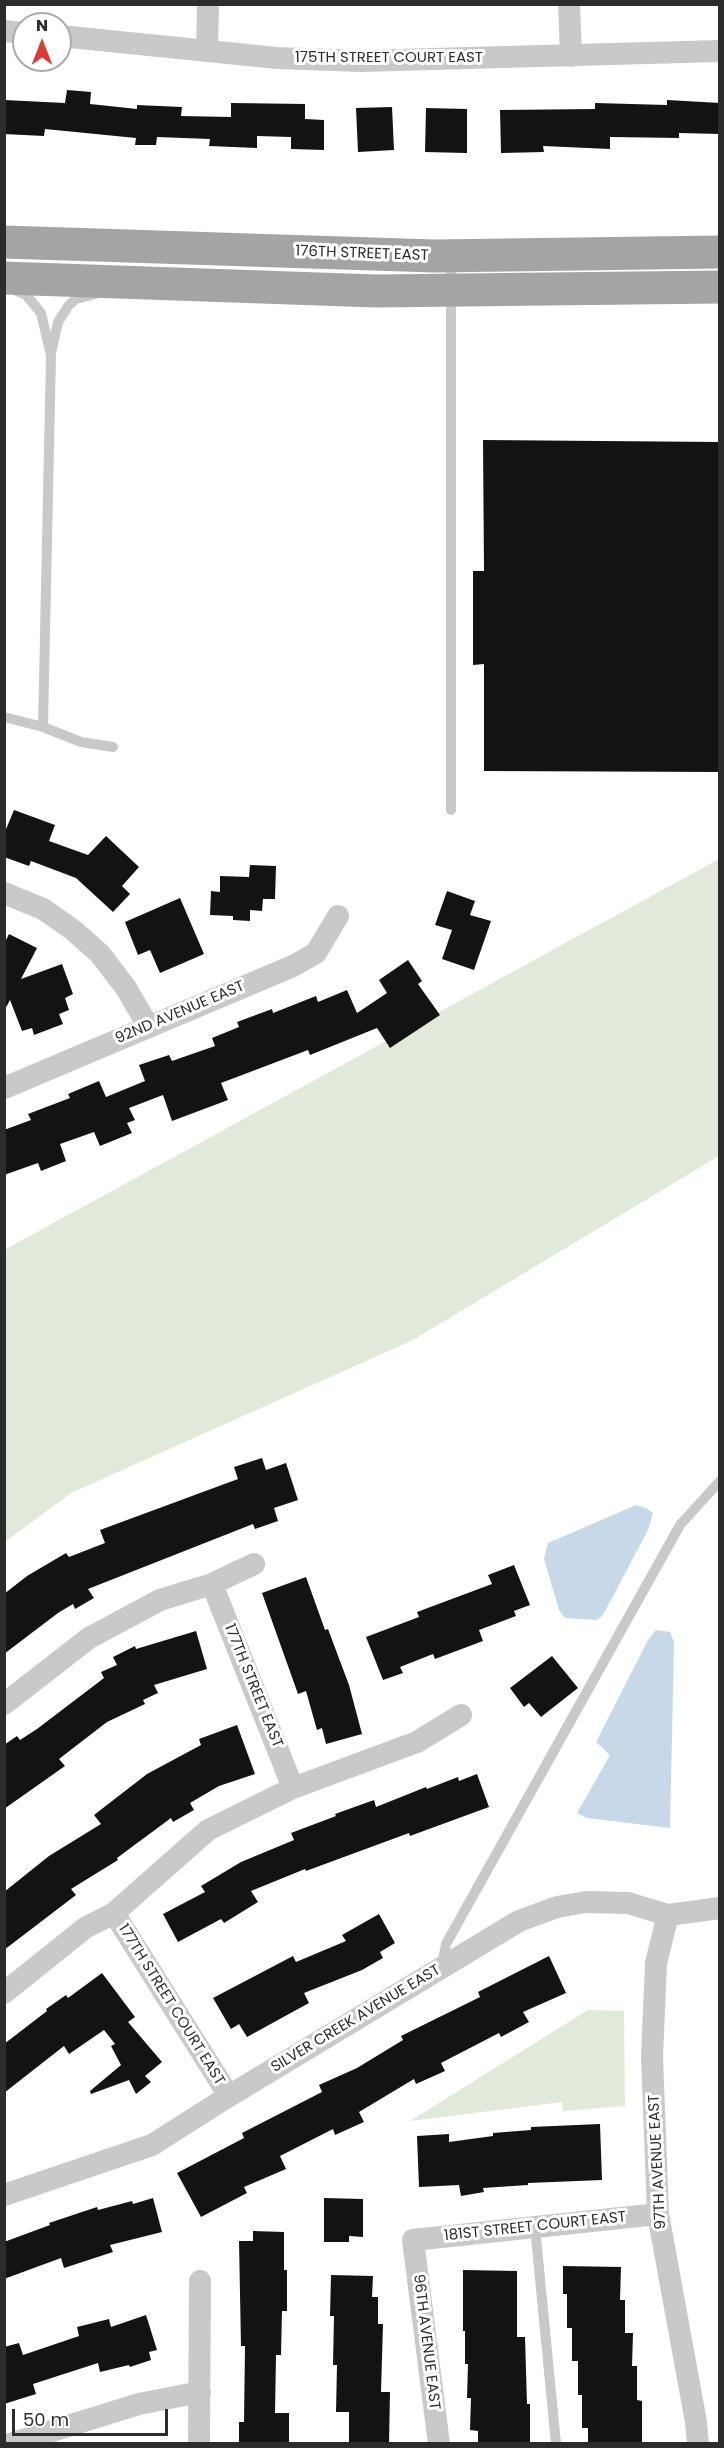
<!DOCTYPE html>
<html>
<head>
<meta charset="utf-8">
<style>
  body { margin:0 }
  #map { position:relative; width:724px; height:2448px; overflow:hidden; background:#fff; font-family:Poppins,sans-serif }
  canvas { display:block }
  .frame { position:absolute; inset:0; border:6px solid #2c2c2c; pointer-events:none }
  .north { position:absolute; left:12px; top:12px; width:60px; height:60px; box-sizing:border-box; background:#fff; border:2px solid #ababab; border-radius:50%; rotate:0deg; font-size:16px; font-weight:700; line-height:24px; text-align:center; color:#2c2c2c }
  .north::after { content:''; display:block; margin:auto; width:21px; height:27px; background:#dd3a35; clip-path:polygon(50% 0,100% 100%,50% 72%,0 100%) }
  .scale { position:absolute; left:12px; top:2409px; width:156px; height:27px; box-sizing:border-box; border:3px solid #2c2c2c; border-top:0; padding-left:8px; font-size:18px; line-height:21px; white-space:nowrap; color:#2c2c2c; -webkit-text-stroke:4px #fff; paint-order:stroke }
</style>
</head>
<body>
<div id="map">
<canvas width="724" height="2448"></canvas>
<div class="frame"></div>
<div class="north">N</div>
<div class="scale">50 m</div>
</div>
<script>
const context = document.querySelector('canvas').getContext('2d');
context.lineJoin = 'round';
function paint(path, color) {
  context.fillStyle = color;
  context.fill(path, 'evenodd');
}
function toPath(rows) {
  const path = new Path2D();
  for (const r of rows) {
    path.moveTo(r[0], r[1]);
    for (let i = 2; i < r.length; i += 2) path.lineTo(r[i], r[i + 1]);
  }
  return path;
}
function stroke(path, color, width, dash) {
  context.strokeStyle = color;
  context.lineWidth = width;
  context.lineCap = dash ? 'butt' : 'round';
  context.setLineDash(dash || []);
  context.stroke(path);
}
function write(font, color, halo, rows, align = 'center') {
  context.font = font + ' Poppins,sans-serif';
  context.lineWidth = 6;
  context.setLineDash([]);
  context.textBaseline = 'middle';
  context.strokeStyle = halo;
  context.fillStyle = color;
  for (const [text, x, y, turn = 0] of rows) {
    context.save();
    context.translate(x, y);
    context.rotate((+turn || 0) * Math.PI / 180);
    context.textAlign = isNaN(turn) ? turn : align;
    if (halo) context.strokeText(text, 0, 0);
    context.fillText(text, 0, 0);
    context.restore();
  }
}
paint(toPath([
  [719,859,719,1156,413,1340,71,1493,5,1542,4,1250],
  [588,2010,624,2011,625,2106,563,2111,562,2102,410,2121]
]), '#e1eada');
paint(toPath([
  [636,1505,646,1508,653,1513,648,1530,603,1615,597,1620,565,1618,559,1610,544,1559,548,1543],
  [656,1630,670,1632,674,1642,670,1828,587,1818,577,1813,610,1755,596,1742,648,1640]
]), '#c7d8e9');
paint(toPath([
  [67,90,91,92,90,104,137,109,137,105,182,107,181,116,231,117,231,103,305,104,305,119,324,120,324,150,291,149,291,137,257,136,257,148,209,146,210,139,157,137,156,145,135,145,136,138,45,129,44,136,4,134,4,100,65,103],
  [667,100,720,103,720,134,679,133,679,138,610,137,610,149,543,146,544,152,501,153,500,110,595,109,595,103,667,105],
  [392,107,394,150,358,152,356,108],
  [426,108,467,109,467,153,425,152],
  [483,440,720,442,720,772,484,771,484,664,473,665,473,571,484,571],
  [14,810,55,825,49,841,88,855,106,836,139,867,122,886,130,894,113,912,76,878,31,861,29,866,4,857,4,834],
  [250,865,276,866,275,899,263,899,262,911,250,910,250,921,233,920,233,916,210,915,211,891,220,892,220,876,249,877],
  [447,891,475,901,470,915,491,921,474,970,442,959,452,930,435,925],
  [180,898,204,954,160,973,150,950,138,955,125,922],
  [9,934,37,948,21,979,62,964,73,994,65,998,69,1010,59,1014,63,1024,34,1035,32,1028,22,1031,10,1000,4,1011,4,944],
  [408,960,422,981,418,984,440,1015,390,1048,377,1028,310,1055,308,1050,221,1083,228,1100,172,1121,163,1095,129,1108,135,1120,127,1123,132,1133,100,1146,94,1132,60,1144,66,1161,41,1171,38,1163,4,1175,4,1130,31,1120,28,1114,70,1098,68,1094,99,1081,106,1097,145,1081,139,1065,169,1055,172,1061,215,1046,212,1038,239,1027,237,1022,272,1009,273,1013,316,996,318,1002,347,990,357,1013,387,993,379,980],
  [262,1458,266,1470,286,1463,298,1500,274,1508,278,1521,255,1529,253,1524,88,1589,94,1598,75,1609,73,1604,58,1613,4,1654,4,1594,27,1576,66,1553,69,1557,105,1543,100,1530,238,1479,234,1467],
  [514,1565,530,1605,514,1611,516,1616,479,1630,483,1641,435,1659,433,1654,400,1667,403,1673,383,1680,366,1637,419,1617,417,1612,492,1584,488,1575],
  [306,1577,325,1630,328,1629,349,1685,362,1734,326,1744,322,1728,317,1730,306,1691,298,1694,262,1593],
  [196,1631,207,1669,154,1685,158,1693,143,1700,145,1704,107,1722,59,1759,65,1766,4,1809,4,1745,17,1736,20,1740,37,1729,104,1678,101,1672,117,1665,113,1657,135,1646,136,1649],
  [552,1656,578,1688,541,1717,529,1703,524,1707,510,1688],
  [237,1725,255,1774,219,1786,190,1803,194,1810,173,1822,171,1818,117,1858,118,1860,71,1889,76,1895,4,1950,4,1892,49,1856,101,1824,94,1815,147,1774,201,1745,199,1739],
  [477,1774,489,1807,410,1836,409,1833,306,1871,305,1869,251,1891,258,1902,224,1923,221,1919,178,1942,163,1914,205,1892,201,1886,241,1862,294,1840,291,1833,336,1816,335,1814,374,1800,376,1807,426,1787,427,1789,458,1777,459,1781],
  [379,1914,395,1943,380,1952,383,1958,362,1970,304,1993,309,2003,247,2037,239,2024,231,2029,213,1998,293,1956,296,1962,346,1941,342,1935],
  [549,1956,566,1993,523,2012,529,2022,501,2037,499,2033,441,2063,445,2071,416,2084,414,2079,359,2112,364,2122,335,2135,333,2129,280,2156,286,2169,244,2187,247,2193,201,2217,177,2173,244,2138,242,2133,322,2092,319,2085,357,2068,403,2040,401,2036,480,1997,478,1992],
  [102,1973,135,2017,128,2022,162,2062,145,2076,151,2082,136,2094,129,2080,91,2094,90,2091,121,2065,111,2046,115,2044,104,2030,69,2054,64,2046,4,2093,4,2044,47,2011,46,2009,66,1995,68,1998],
  [600,2124,602,2180,528,2183,528,2185,483,2188,484,2192,461,2196,459,2185,419,2187,417,2136,449,2134,449,2142,493,2136,493,2133,531,2130,531,2127],
  [153,2198,162,2232,110,2245,113,2252,64,2268,61,2258,4,2279,4,2242,50,2225,49,2223,97,2207,98,2210,132,2201,133,2204],
  [324,2198,363,2199,363,2237,349,2236,349,2242,324,2242],
  [253,2231,284,2232,284,2270,287,2270,287,2311,282,2311,281,2355,276,2355,275,2413,289,2413,289,2444,239,2444,239,2422,244,2422,245,2346,241,2346,239,2241,253,2241],
  [563,2266,621,2267,620,2300,625,2300,625,2333,633,2333,632,2366,637,2366,637,2400,642,2401,642,2444,588,2444,588,2428,582,2428,582,2395,578,2395,578,2361,572,2361,572,2328,567,2328,567,2294,563,2294],
  [463,2270,517,2271,517,2337,525,2337,527,2404,530,2404,530,2444,478,2444,478,2431,470,2430,471,2398,467,2398,468,2364,465,2364,465,2331,463,2331],
  [331,2275,373,2276,372,2297,378,2297,378,2324,383,2324,381,2392,390,2392,389,2444,349,2444,349,2412,336,2412,337,2365,333,2365,334,2316,330,2316],
  [146,2315,157,2350,149,2352,151,2360,130,2367,129,2365,100,2372,98,2363,33,2384,36,2394,4,2404,4,2347,19,2343,23,2355,79,2336,77,2327,109,2319,111,2327]
]), '#131313');
stroke(toPath([
  [451,258,451,810],
  [14,290,26,295,41,313,51,355,43,727],
  [52,349,58,322,69,305,76,299,96,294],
  [4,717,43,727,81,742,113,747],
  [442,1966,446,1944,680,1525,720,1481],
  [535,2227,556,2444]
]), '#c9c9c9', 10);
stroke(toPath([
  [569,4,571,56],
  [4,31,24,33],
  [60,36,277,58,361,61,720,51],
  [207,50,208,4],
  [4,893,43,909,73,930,100,954,126,988,148,1026],
  [4,1088,293,966,316,953,338,916],
  [212,1584,293,1788],
  [4,1704,89,1638,160,1600,212,1584,254,1564],
  [114,1913,229,2096],
  [668,1915,656,1963,652,2057,658,2214,696,2422,698,2444],
  [4,1993,85,1928,114,1913,208,1830,293,1788,417,1742,461,1715],
  [4,2195,152,2145,229,2096,519,1921,557,1907,586,1902,628,1903,668,1915,720,1908],
  [10,2444,139,2404,200,2392],
  [199,2444,200,2281],
  [439,2444,413,2240,658,2214]
]), '#c9c9c9', 22);
stroke(toPath([
  [4,242,434,256,720,252],
  [4,278,376,291,720,287]
]), '#a4a4a4', 33);
write('15px', '#2c2c2c', '#fff', [
  ["175TH STREET COURT EAST",389,58],
  ["176TH STREET EAST",362,254,2],
  ["92ND AVENUE EAST",180,1013,-23],
  ["177TH STREET EAST",253,1686,68],
  ["177TH STREET COURT EAST",171,2005,58],
  ["SILVER CREEK AVENUE EAST",356,2019,-31],
  ["97TH AVENUE EAST",658,2162,-93],
  ["181ST STREET COURT EAST",535,2227,-6],
  ["96TH AVENUE EAST",426,2342,83]
]);
</script>
</body>
</html>
